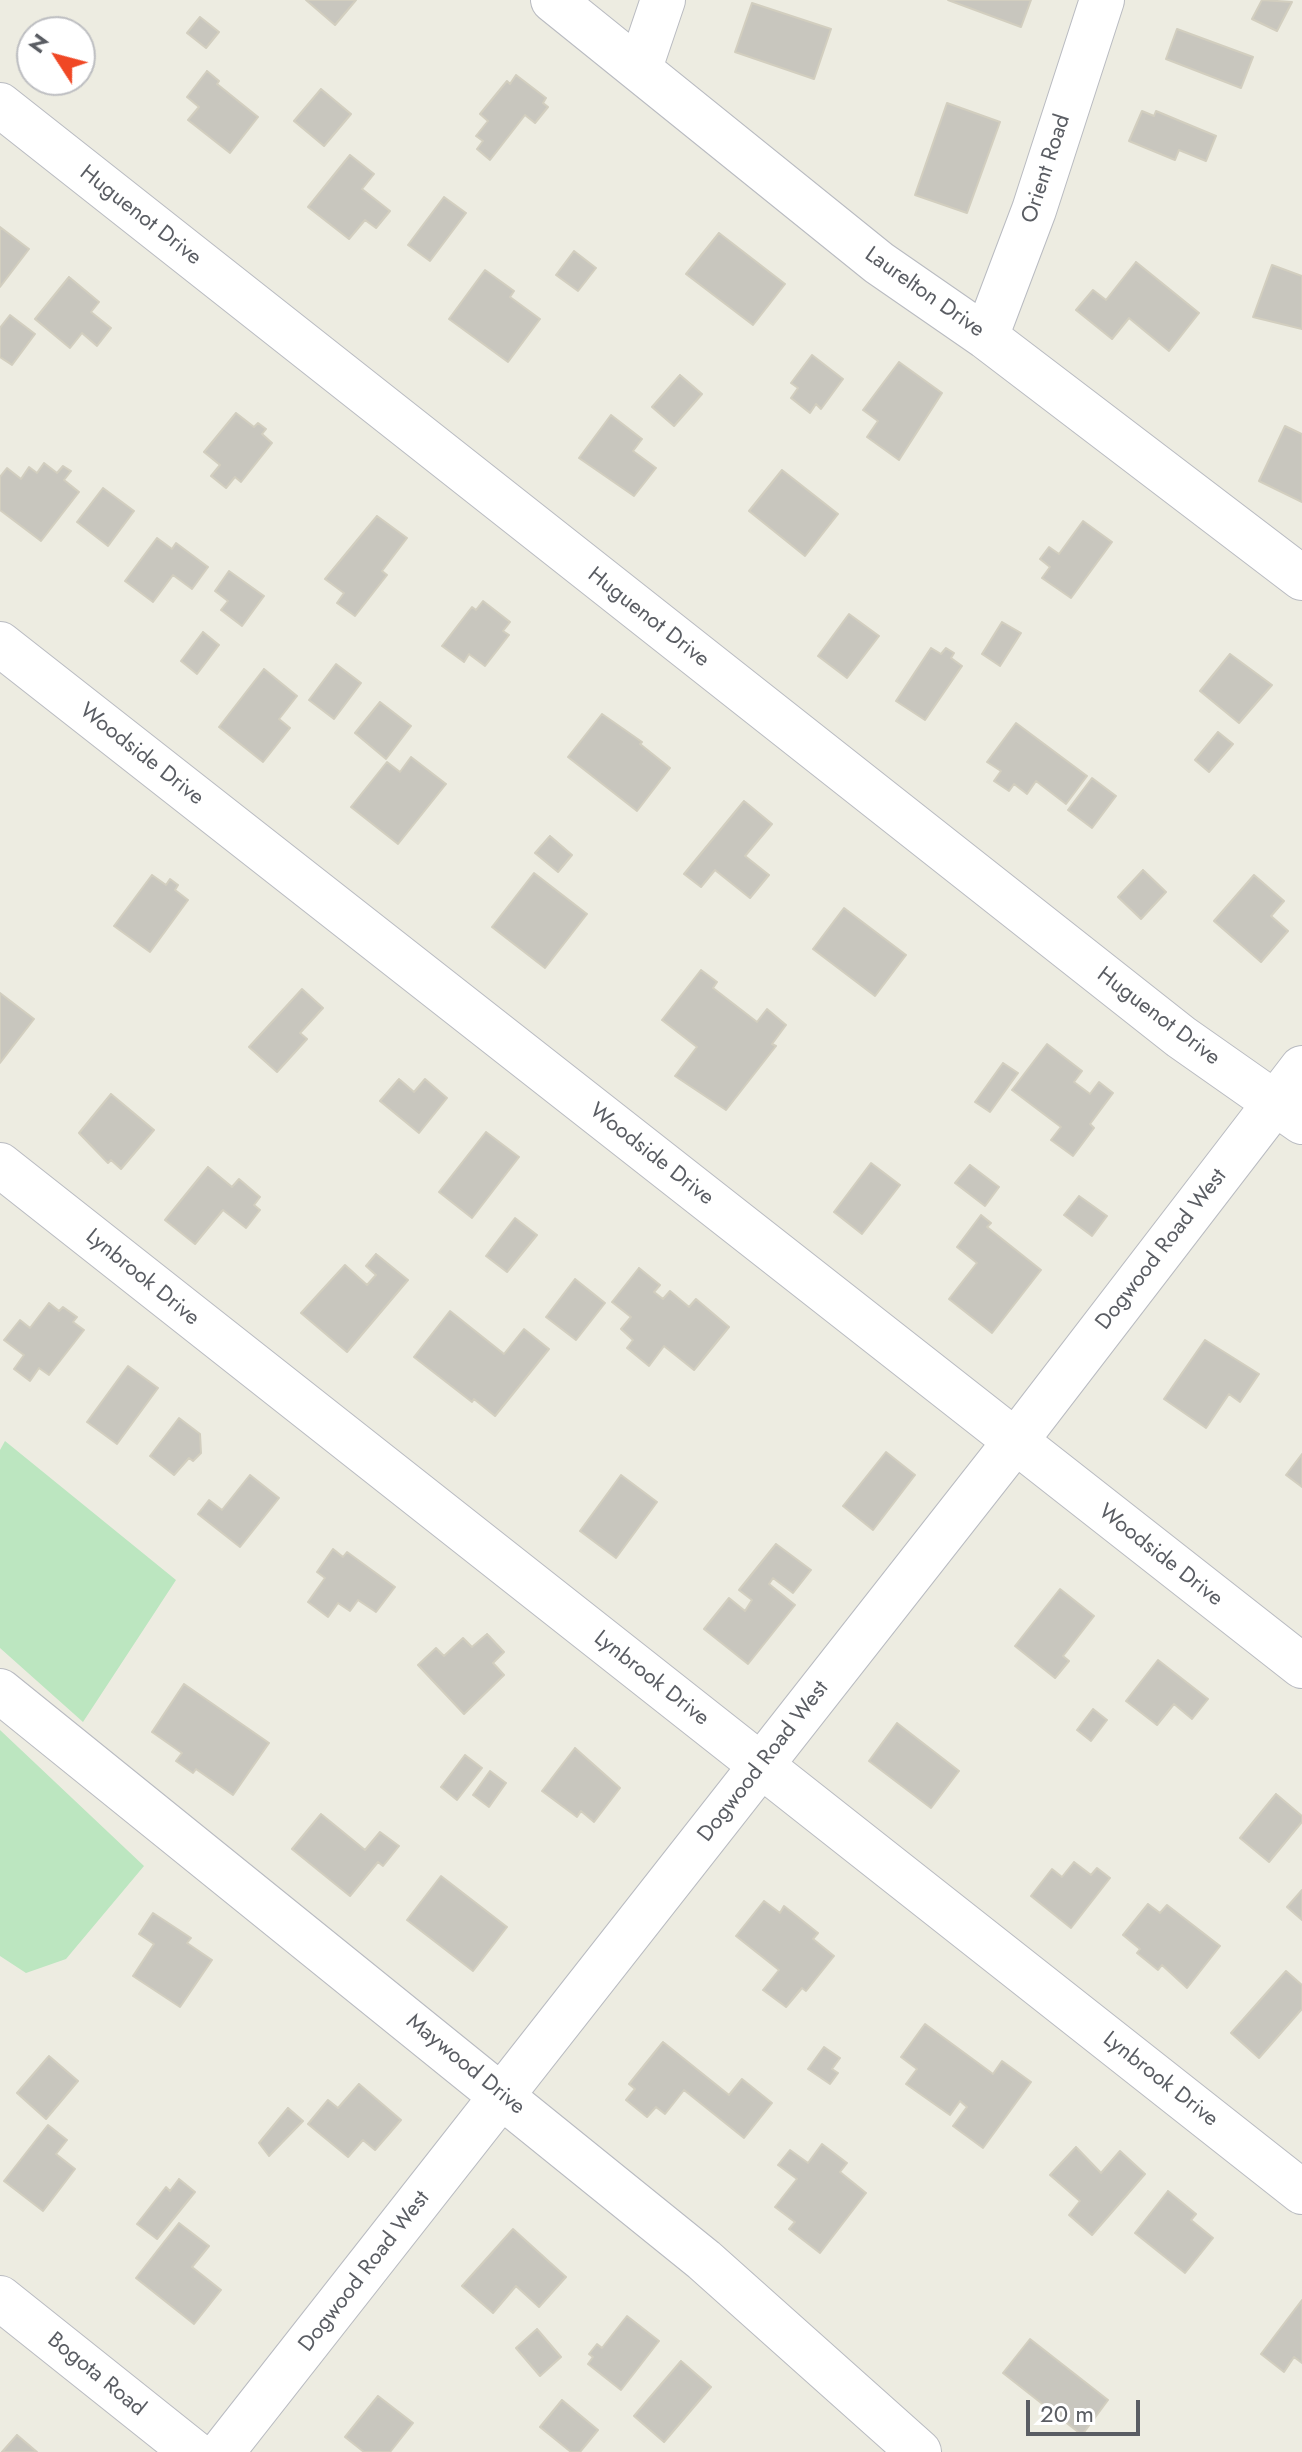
<!DOCTYPE html>
<html>
<head>
<meta charset="utf-8">
<style>
  body { margin:0 }
  #map { position:relative; width:1302px; height:2452px; overflow:hidden; background:#edece1; font-family:Jost,sans-serif }
  canvas { display:block }
  .north { position:absolute; left:16px; top:16px; width:80px; height:80px; box-sizing:border-box; background:#fff; border:2px solid #bdbec1; border-radius:50%; rotate:306deg; font-size:22px; font-weight:700; line-height:32px; text-align:center; color:#5a5d63 }
  .north::after { content:''; display:block; margin:auto; width:28px; height:36px; background:#f04825; clip-path:polygon(50% 0,100% 100%,50% 72%,0 100%) }
  .scale { position:absolute; left:1026px; top:2400px; width:114px; height:36px; box-sizing:border-box; border:4px solid #5a5d63; border-top:0; padding-left:10px; font-size:24px; line-height:28px; white-space:nowrap; color:#5a5d63; -webkit-text-stroke:6px #fff; paint-order:stroke }
</style>
</head>
<body>
<div id="map">
<canvas width="1302" height="2452"></canvas>
<div class="north">N</div>
<div class="scale">20 m</div>
</div>
<script>
const context = document.querySelector('canvas').getContext('2d');
context.lineJoin = 'round';
function paint(path, color) {
  context.fillStyle = color;
  context.fill(path, 'evenodd');
}
function toPath(rows) {
  const path = new Path2D();
  for (const r of rows) {
    path.moveTo(r[0], r[1]);
    for (let i = 2; i < r.length; i += 2) path.lineTo(r[i], r[i + 1]);
  }
  return path;
}
function stroke(path, color, width, dash) {
  context.strokeStyle = color;
  context.lineWidth = width;
  context.lineCap = dash ? 'butt' : 'round';
  context.setLineDash(dash || []);
  context.stroke(path);
}
function write(font, color, halo, rows, align = 'center') {
  context.font = font + ' Jost,sans-serif';
  context.lineWidth = 7;
  context.setLineDash([]);
  context.textBaseline = 'middle';
  context.strokeStyle = halo;
  context.fillStyle = color;
  for (const [text, x, y, turn = 0] of rows) {
    context.save();
    context.translate(x, y);
    context.rotate((+turn || 0) * Math.PI / 180);
    context.textAlign = isNaN(turn) ? turn : align;
    if (halo) context.strokeText(text, 0, 0);
    context.fillText(text, 0, 0);
    context.restore();
  }
}
paint(toPath([
  [5,1441,176,1580,83,1722,0,1648,0,1450],
  [0,1730,144,1866,66,1959,26,1973,0,1956]
]), '#bce6c0');
const building = toPath([
  [306,0,356,0,335,25,306,0],
  [948,0,1031,0,1021,27,948,0],
  [1262,0,1292,2,1277,31,1252,19,1262,0],
  [752,3,831,29,814,79,735,52,752,3],
  [200,17,219,32,206,48,187,33,200,17],
  [1177,29,1253,57,1241,88,1166,59,1177,29],
  [207,71,219,81,217,84,258,117,230,153,188,120,199,107,187,97,207,71],
  [516,75,546,98,543,103,548,107,535,123,525,115,490,160,477,149,483,141,476,136,488,121,480,114,507,81,510,84,516,75],
  [321,89,351,114,324,146,294,121,321,89],
  [947,103,1000,122,967,213,915,195,947,103],
  [1142,111,1154,116,1156,111,1216,136,1206,161,1179,150,1175,160,1129,141,1142,111],
  [350,155,374,174,362,189,390,211,376,228,365,220,349,239,308,207,350,155],
  [444,197,466,213,430,261,408,245,444,197],
  [0,227,29,249,0,287,0,227],
  [719,233,785,284,753,325,686,274,719,233],
  [574,251,596,268,578,291,556,275,574,251],
  [1136,262,1199,313,1169,351,1129,318,1112,339,1076,310,1093,290,1106,300,1136,262],
  [1272,265,1302,276,1302,329,1253,317,1272,265],
  [485,270,514,291,510,297,540,319,508,362,449,319,485,270],
  [69,277,99,302,91,312,111,328,97,346,82,333,70,348,35,319,69,277],
  [10,315,35,334,12,365,0,357,0,328,10,315],
  [812,355,843,379,821,409,816,404,810,413,791,398,798,388,791,383,812,355],
  [899,362,942,393,899,460,867,437,878,421,863,410,899,362],
  [680,375,702,394,674,426,652,407,680,375],
  [236,413,254,427,258,423,266,429,262,434,272,443,241,482,235,477,226,488,211,476,220,465,204,452,236,413],
  [611,415,642,439,633,451,656,468,634,496,579,458,611,415],
  [1285,426,1302,434,1302,502,1259,481,1285,426],
  [44,463,57,473,63,466,71,471,64,480,79,492,41,541,0,510,0,477,7,468,21,479,29,467,37,473,44,463],
  [782,470,838,514,805,556,749,511,782,470],
  [103,488,134,511,108,546,77,522,103,488],
  [377,516,407,538,382,571,387,575,355,616,337,603,344,593,325,579,377,516],
  [1083,521,1112,542,1071,598,1042,578,1050,567,1040,559,1049,547,1059,554,1083,521],
  [157,538,172,549,176,543,208,567,192,589,173,575,153,602,125,581,157,538],
  [229,571,264,596,242,626,221,610,228,601,215,591,229,571],
  [483,601,510,622,503,631,509,635,485,666,469,654,464,662,442,646,472,607,476,610,483,601],
  [849,614,879,636,847,678,818,656,849,614],
  [1002,622,1021,633,1000,666,982,654,1002,622],
  [203,632,219,645,197,674,181,661,203,632],
  [931,648,941,654,946,648,954,653,951,658,962,666,925,720,896,701,931,648],
  [1230,654,1272,685,1239,723,1200,691,1230,654],
  [336,664,361,683,334,719,309,700,336,664],
  [264,669,297,696,279,719,290,728,263,762,219,727,264,669],
  [380,702,411,726,386,759,355,733,380,702],
  [602,714,642,742,640,744,670,768,637,811,568,757,602,714],
  [1016,723,1087,776,1066,804,1036,781,1027,794,1014,784,1009,791,994,781,1001,771,987,762,1016,723],
  [1218,732,1233,744,1209,772,1195,760,1218,732],
  [411,757,446,784,398,844,351,807,387,762,400,772,411,757],
  [1092,778,1116,796,1092,828,1068,810,1092,778],
  [744,801,772,824,745,856,769,875,750,898,715,870,701,887,684,874,744,801],
  [550,836,572,855,558,872,535,853,550,836],
  [1143,870,1166,892,1141,919,1118,897,1143,870],
  [534,873,587,914,545,968,492,927,534,873],
  [152,875,166,885,170,879,178,885,175,890,188,900,150,952,114,926,152,875],
  [1254,875,1284,901,1271,916,1288,931,1261,962,1214,921,1254,875],
  [844,908,906,955,875,996,813,949,844,908],
  [701,970,717,982,713,988,757,1022,767,1009,786,1025,772,1044,776,1046,726,1110,675,1076,697,1047,662,1020,701,970],
  [302,989,323,1008,300,1033,307,1039,277,1072,249,1047,302,989],
  [0,993,34,1019,0,1063,0,993],
  [1047,1044,1082,1071,1074,1082,1090,1094,1099,1082,1113,1093,1090,1124,1094,1128,1073,1156,1051,1140,1061,1127,1012,1090,1047,1044],
  [1003,1063,1018,1073,990,1112,975,1102,1003,1063],
  [399,1079,414,1092,425,1079,447,1098,419,1133,380,1101,399,1079],
  [111,1094,154,1130,121,1169,111,1160,108,1163,79,1133,111,1094],
  [486,1132,519,1157,472,1218,439,1192,486,1132],
  [871,1163,900,1185,862,1234,834,1212,871,1163],
  [970,1165,999,1187,985,1206,955,1183,970,1165],
  [208,1167,232,1187,239,1179,260,1197,254,1205,260,1210,246,1228,223,1210,195,1244,165,1220,208,1167],
  [1079,1196,1107,1216,1092,1236,1064,1215,1079,1196],
  [981,1215,991,1223,987,1227,1041,1270,992,1333,949,1299,977,1263,957,1247,981,1215],
  [515,1218,537,1235,507,1272,486,1256,515,1218],
  [376,1254,408,1280,347,1352,301,1313,345,1265,367,1285,376,1275,366,1266,376,1254],
  [639,1268,660,1285,654,1292,663,1299,670,1291,689,1307,696,1299,729,1327,694,1370,664,1346,649,1366,627,1348,633,1340,621,1329,631,1317,612,1302,639,1268],
  [575,1279,605,1303,576,1340,546,1317,575,1279],
  [49,1303,59,1311,63,1307,77,1317,73,1322,84,1330,49,1375,39,1368,30,1381,14,1369,24,1355,4,1340,20,1320,30,1328,49,1303],
  [450,1311,504,1354,524,1329,549,1349,495,1416,474,1399,472,1402,414,1357,450,1311],
  [1205,1340,1259,1374,1240,1402,1229,1394,1206,1428,1164,1399,1205,1340],
  [128,1366,158,1388,117,1444,87,1422,128,1366],
  [179,1418,200,1434,201,1453,193,1461,189,1458,174,1475,150,1456,179,1418],
  [886,1452,915,1475,873,1530,843,1506,886,1452],
  [1302,1454,1302,1487,1286,1475,1302,1454],
  [250,1475,279,1498,240,1547,198,1514,209,1500,222,1510,250,1475],
  [621,1475,657,1502,616,1558,580,1531,621,1475],
  [776,1544,811,1570,793,1593,773,1578,769,1584,795,1605,748,1664,704,1629,729,1598,745,1611,752,1600,739,1590,776,1544],
  [333,1549,343,1557,347,1552,395,1587,376,1612,358,1600,350,1611,338,1603,328,1617,308,1602,325,1578,317,1572,333,1549],
  [1060,1589,1094,1616,1063,1656,1069,1661,1055,1678,1015,1646,1060,1589],
  [487,1634,504,1652,493,1663,504,1675,464,1714,418,1665,436,1648,444,1656,463,1638,472,1647,487,1634],
  [1158,1660,1208,1699,1192,1719,1174,1704,1157,1725,1126,1701,1158,1660],
  [184,1684,269,1743,233,1795,196,1769,193,1773,176,1761,182,1753,152,1732,184,1684],
  [1093,1709,1107,1720,1091,1741,1077,1730,1093,1709],
  [897,1723,959,1771,931,1808,869,1761,897,1723],
  [575,1748,620,1788,594,1822,581,1811,577,1817,542,1791,575,1748],
  [465,1755,482,1768,457,1800,441,1787,465,1755],
  [490,1771,506,1783,489,1807,473,1795,490,1771],
  [1276,1794,1302,1816,1302,1822,1269,1862,1240,1838,1276,1794],
  [321,1814,365,1850,380,1832,399,1846,383,1866,378,1862,350,1896,292,1849,321,1814],
  [1074,1862,1091,1875,1097,1868,1110,1878,1071,1928,1031,1896,1052,1869,1062,1877,1074,1862],
  [441,1876,507,1927,473,1971,407,1920,441,1876],
  [1302,1890,1302,1920,1287,1907,1302,1890],
  [764,1901,780,1913,784,1906,818,1933,813,1939,834,1956,806,1991,802,1988,786,2007,763,1990,779,1970,736,1936,764,1901],
  [1148,1904,1160,1913,1167,1905,1220,1946,1187,1988,1162,1965,1158,1970,1137,1953,1140,1949,1123,1935,1148,1904],
  [153,1913,191,1938,187,1943,212,1960,180,2007,133,1976,154,1944,139,1934,153,1913],
  [1286,1971,1302,1985,1302,2009,1259,2058,1231,2033,1286,1971],
  [925,2024,993,2074,1002,2061,1031,2082,983,2148,953,2126,967,2107,960,2101,950,2115,906,2084,917,2069,901,2057,925,2024],
  [663,2042,729,2095,742,2079,772,2103,744,2138,684,2090,665,2114,656,2107,647,2117,626,2100,635,2089,629,2084,663,2042],
  [824,2047,840,2058,832,2069,838,2073,830,2084,808,2069,824,2047],
  [49,2056,78,2081,46,2119,17,2093,49,2056],
  [359,2084,401,2120,375,2150,363,2140,348,2157,308,2124,328,2100,338,2108,359,2084],
  [288,2108,303,2121,269,2156,259,2143,288,2108],
  [48,2125,67,2140,56,2154,75,2169,43,2211,4,2181,48,2125],
  [822,2144,847,2163,840,2172,866,2193,820,2253,789,2229,795,2222,775,2207,797,2179,778,2165,790,2150,808,2163,822,2144],
  [1076,2147,1101,2173,1120,2151,1145,2174,1092,2235,1069,2215,1080,2201,1050,2175,1076,2147],
  [179,2179,195,2192,157,2239,137,2224,166,2187,170,2191,179,2179],
  [1168,2191,1196,2214,1191,2220,1213,2238,1185,2273,1135,2233,1168,2191],
  [179,2223,209,2246,192,2267,221,2290,194,2324,136,2278,179,2223],
  [513,2229,566,2277,539,2307,516,2286,493,2313,462,2286,513,2229],
  [1302,2300,1302,2363,1294,2357,1284,2372,1261,2354,1302,2300],
  [627,2316,659,2341,621,2390,588,2364,593,2357,589,2354,597,2344,602,2348,627,2316],
  [537,2329,561,2357,540,2376,516,2348,537,2329],
  [1030,2339,1108,2400,1082,2435,1003,2373,1030,2339],
  [681,2361,711,2387,664,2442,634,2416,681,2361],
  [378,2396,413,2423,390,2452,364,2452,345,2437,378,2396],
  [562,2400,598,2430,580,2452,571,2452,540,2427,562,2400],
  [17,2435,37,2452,2,2452,17,2435]
]);
paint(building, '#c8c6be');
stroke(building, '#d2cebf', 2);
const minor = toPath([
  [553,0,879,263,986,337,1302,578],
  [640,68,663,0],
  [0,105,1181,1037,1302,1122],
  [986,337,1034,210,1102,0],
  [0,644,1302,1666],
  [0,1165,1302,2192],
  [0,1691,704,2260,919,2452],
  [0,2298,193,2452],
  [222,2452,1014,1443,1302,1068]
]);
stroke(minor, '#b9bbc1', 46);
stroke(minor, '#fff', 44);
write('22px', '#5a5d63', '#fff', [
  ["Orient Road",1047,169,-72],
  ["Huguenot Drive",140,216,38],
  ["Laurelton Drive",924,293,35],
  ["Huguenot Drive",648,618,38],
  ["Woodside Drive",141,755,38],
  ["Huguenot Drive",1158,1017,37],
  ["Woodside Drive",651,1155,38],
  ["Dogwood Road West",1162,1250,-52],
  ["Lynbrook Drive",142,1278,39],
  ["Woodside Drive",1160,1556,38],
  ["Lynbrook Drive",651,1679,38],
  ["Dogwood Road West",764,1762,-52],
  ["Maywood Drive",465,2065,39],
  ["Lynbrook Drive",1160,2080,38],
  ["Dogwood Road West",365,2272,-52],
  ["Bogota Road",96,2375,39]
]);
</script>
</body>
</html>
